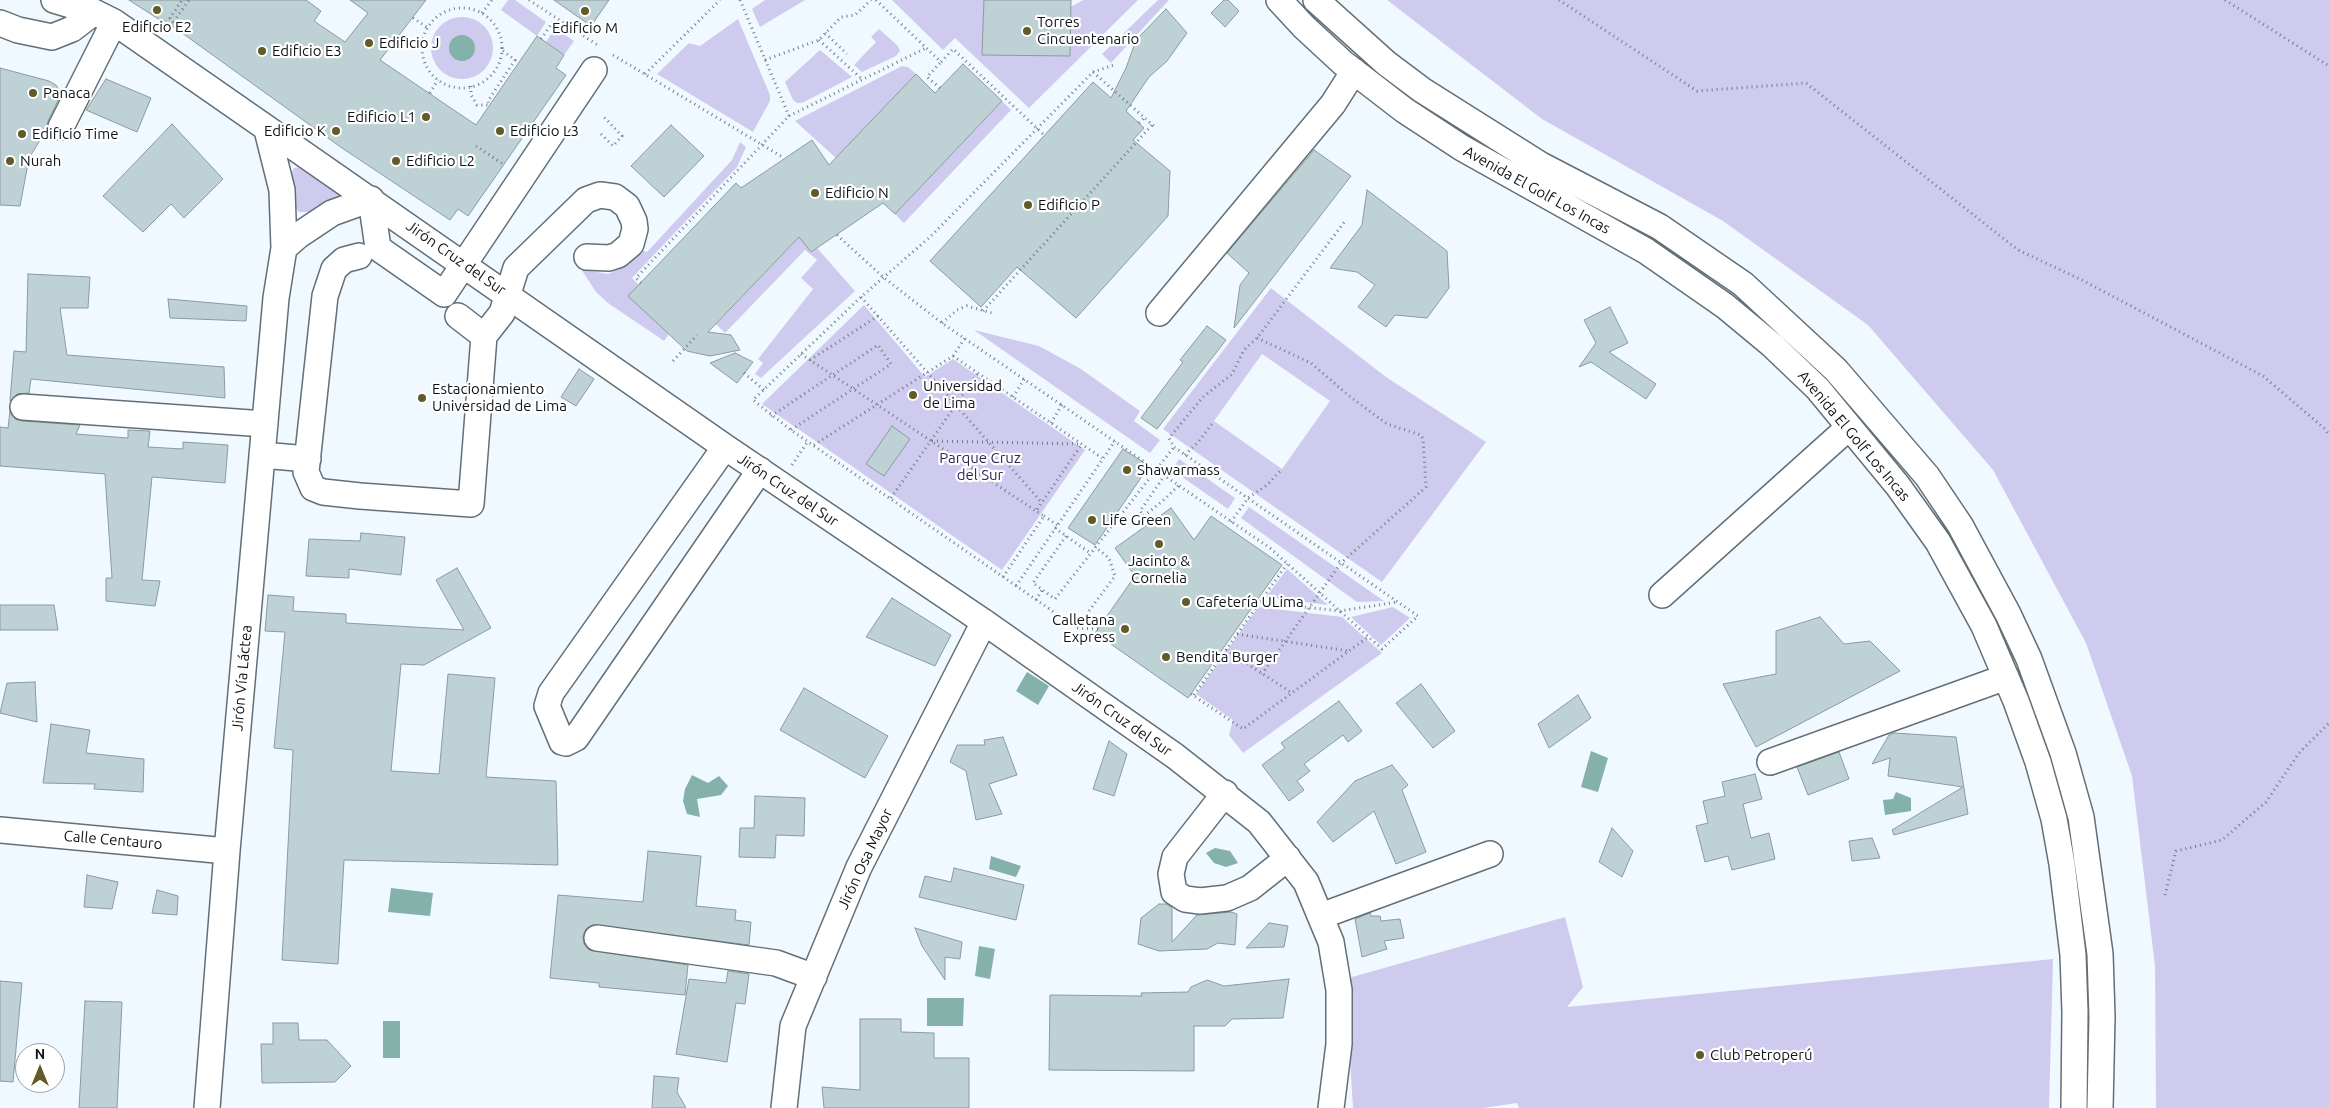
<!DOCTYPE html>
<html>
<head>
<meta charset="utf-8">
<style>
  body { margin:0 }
  #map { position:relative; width:2329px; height:1108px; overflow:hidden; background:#f0f9ff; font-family:Ubuntu,sans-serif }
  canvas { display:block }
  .north { position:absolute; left:15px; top:1043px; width:50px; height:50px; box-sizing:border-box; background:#fff; border:1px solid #9fa1a3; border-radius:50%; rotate:0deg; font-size:14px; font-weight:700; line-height:20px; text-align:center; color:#0f1418 }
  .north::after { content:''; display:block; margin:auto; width:18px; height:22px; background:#615b27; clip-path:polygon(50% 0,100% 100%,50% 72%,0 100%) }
</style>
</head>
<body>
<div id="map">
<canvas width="2329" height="1108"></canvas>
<div class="north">N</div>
</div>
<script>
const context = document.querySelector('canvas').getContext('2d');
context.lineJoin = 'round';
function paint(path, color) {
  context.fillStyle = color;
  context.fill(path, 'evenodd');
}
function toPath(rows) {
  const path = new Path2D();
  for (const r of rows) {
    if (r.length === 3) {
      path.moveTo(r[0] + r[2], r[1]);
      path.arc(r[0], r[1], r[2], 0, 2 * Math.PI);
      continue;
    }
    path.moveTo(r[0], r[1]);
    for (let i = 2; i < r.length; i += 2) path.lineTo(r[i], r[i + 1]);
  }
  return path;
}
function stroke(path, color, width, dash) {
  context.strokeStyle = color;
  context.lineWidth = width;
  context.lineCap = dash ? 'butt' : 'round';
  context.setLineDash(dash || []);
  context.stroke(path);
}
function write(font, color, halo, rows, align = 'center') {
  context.font = font + ' Ubuntu,sans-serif';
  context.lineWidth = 4.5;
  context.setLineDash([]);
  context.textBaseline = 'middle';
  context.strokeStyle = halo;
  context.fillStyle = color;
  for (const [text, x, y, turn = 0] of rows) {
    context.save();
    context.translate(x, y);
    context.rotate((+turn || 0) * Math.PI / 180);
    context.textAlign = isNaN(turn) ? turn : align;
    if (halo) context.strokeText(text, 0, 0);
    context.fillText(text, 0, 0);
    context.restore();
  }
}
paint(toPath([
  [508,0,515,0,546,22,537,36,501,10],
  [765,0,805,0,760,27,752,9],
  [892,0,984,0,983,55,1083,0,1138,0,1029,108,955,38,943,50],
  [1158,0,1169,0,1111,63,1102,54],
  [1387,0,2329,0,2329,1108,2156,1108,2155,966,2132,776,2086,643,1993,470,1868,325,1723,221,1542,119],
  [462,48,31],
  [738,19,770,95,770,101,753,132,657,74,689,43,700,46],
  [555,28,574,41,564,55,546,42],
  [879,29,898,46,900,51,896,56,862,72,854,65,876,42,871,37],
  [820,50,852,77,802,103,797,103,793,100,785,82],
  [902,66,908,67,916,74,836,158,795,121],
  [1002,101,1011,110,904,223,895,214],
  [740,142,746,147,737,167,632,278,639,285,669,334,664,341,608,303,596,292,581,269,608,274,627,266,642,250,647,252,732,160],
  [301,167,340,193,340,197,336,200,309,212,299,212,293,205,290,176,294,168],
  [800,236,811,252,817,248,855,291,761,378,755,374,763,363,758,359,813,289,801,278,817,260,805,250,725,333,716,324],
  [1271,288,1386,377,1486,442,1382,582,1163,429],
  [1262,354,1330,401,1282,469,1214,421],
  [864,305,925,377,953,359,1085,450,1002,570,762,404],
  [974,330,1039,346,1081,369,1140,411,1134,421,1160,440,1150,453],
  [1179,459,1235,498,1228,509,1172,470],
  [1249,507,1384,601,1357,602,1241,518],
  [1287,569,1328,605,1266,597],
  [1258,607,1342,617,1382,653,1243,753,1229,735,1233,720,1196,694],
  [1393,607,1410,618,1381,645,1351,617],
  [1565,917,1583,987,1567,1007,2053,959,2049,1108,1519,1108,1517,1103,1483,1108,1353,1108,1345,979]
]), '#cfcbef');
paint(toPath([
  [462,48,13],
  [1027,672,1049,686,1038,705,1016,691],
  [1591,751,1608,758,1598,792,1581,787],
  [692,775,708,783,719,776,728,786,721,795,697,799,700,817,687,814,683,801,685,789],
  [1896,792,1911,798,1911,811,1885,815,1883,800,1893,799],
  [1215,848,1230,851,1238,863,1226,867,1214,863,1206,853],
  [991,856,1021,866,1016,877,989,869],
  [391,888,433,893,430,916,388,912],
  [979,946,995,949,990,979,975,976],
  [927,998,964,998,963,1026,927,1026],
  [383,1021,400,1021,400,1058,383,1058]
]), '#84b1a9');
const building = toPath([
  [129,0,306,0,321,11,314,21,345,42,368,13,350,0,426,0,380,60,476,125,537,36,564,55,556,68,566,75,468,216,458,209,450,220,342,148,164,20,163,22,129,0],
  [554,0,609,0,591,26,554,0],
  [984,0,1071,0,1070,56,982,55,984,0],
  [1224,0,1228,0,1239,11,1225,27,1211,13,1224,0],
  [1166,9,1187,33,1167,61,1149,77,1126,111,1144,128,1133,140,1170,171,1168,216,1076,318,1017,267,981,307,930,261,1093,82,1111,98,1126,68,1136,40,1166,9],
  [963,64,1002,101,895,214,883,203,811,252,799,237,708,332,731,335,740,350,710,356,687,351,628,296,736,183,741,188,812,140,829,165,916,74,935,93,963,64],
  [0,68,49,81,56,85,61,94,48,121,47,129,29,158,20,206,0,205,0,68],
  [106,79,151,98,137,132,86,110,106,79],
  [172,124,223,179,184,218,171,204,143,232,103,196,172,124],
  [671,125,704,156,664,197,631,166,671,125],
  [1314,150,1351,176,1234,328,1240,285,1249,273,1227,253,1314,150],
  [1367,190,1447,251,1449,288,1427,318,1395,315,1386,327,1358,307,1375,285,1357,272,1330,268,1362,225,1367,190],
  [28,274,90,277,88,308,60,308,67,355,224,367,225,398,31,379,29,393,17,394,10,401,14,351,26,352,28,274],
  [168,299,247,306,246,321,170,318,168,299],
  [1610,307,1628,343,1609,352,1656,384,1646,399,1591,362,1579,367,1596,343,1584,320,1610,307],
  [1207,326,1226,340,1157,429,1141,418,1183,362,1180,360,1207,326],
  [735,353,753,362,737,383,710,363,735,353],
  [579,369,594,379,576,406,561,397,579,369],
  [10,411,15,419,22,421,80,425,76,434,128,438,128,430,150,431,148,447,183,449,183,442,228,445,225,483,152,477,142,580,160,581,155,606,106,601,106,578,112,578,105,474,0,466,0,427,8,428,10,411],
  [892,426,910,439,884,476,866,464,892,426],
  [1123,449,1149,466,1095,545,1068,528,1123,449],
  [1171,508,1194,540,1211,516,1282,565,1188,698,1095,633,1135,576,1115,548,1171,508],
  [361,533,405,537,401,575,349,569,349,578,306,576,309,539,360,541,361,533],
  [457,568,491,628,424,665,401,664,391,771,439,774,448,674,495,678,486,777,556,781,558,865,344,860,338,964,282,960,293,750,274,748,285,632,265,631,268,595,294,597,293,611,346,614,346,623,464,630,436,580,457,568],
  [892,598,951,635,935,666,866,637,892,598],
  [0,605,54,605,58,630,0,630,0,605],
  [1820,617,1844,644,1870,641,1900,671,1756,747,1723,684,1776,674,1776,631,1820,617],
  [35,682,37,722,0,713,7,683,35,682],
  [1421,684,1455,731,1433,748,1396,703,1421,684],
  [804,688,888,736,865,778,780,730,804,688],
  [1578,695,1591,718,1549,748,1538,724,1578,695],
  [1339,701,1362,731,1348,742,1343,735,1304,764,1310,771,1297,781,1304,790,1289,801,1262,765,1285,748,1281,743,1339,701],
  [51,724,90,730,86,753,144,759,143,792,94,789,95,784,43,783,51,724],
  [1894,733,1956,737,1968,814,1894,835,1892,830,1963,787,1888,776,1890,758,1872,764,1889,735,1894,733],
  [1003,737,1017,775,989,784,1002,814,976,820,966,771,950,762,957,745,985,745,984,740,1003,737],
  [1109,741,1127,754,1114,796,1093,789,1109,741],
  [1839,752,1849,779,1808,795,1797,767,1839,752],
  [1392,765,1408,785,1402,790,1426,852,1396,864,1374,811,1333,842,1317,822,1355,781,1392,765],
  [1755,774,1762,799,1743,804,1751,838,1769,833,1775,859,1732,870,1728,856,1705,862,1696,826,1708,823,1703,801,1725,796,1722,782,1755,774],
  [755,796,805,798,804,836,776,835,775,858,739,857,740,828,754,828,755,796],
  [1612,828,1633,851,1622,877,1599,862,1612,828],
  [1872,838,1880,858,1852,861,1849,841,1872,838],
  [648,851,701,856,696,906,736,910,735,920,751,922,749,945,592,925,586,929,583,936,584,944,589,950,688,965,685,995,599,987,599,983,550,978,558,895,643,902,648,851],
  [954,868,1024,885,1016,920,919,897,925,876,951,882,954,868],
  [87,875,118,882,112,909,84,907,87,875],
  [157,890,178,896,177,915,152,913,157,890],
  [1159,904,1167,904,1172,908,1172,942,1197,915,1231,912,1237,914,1235,945,1218,943,1207,949,1159,951,1138,944,1141,918,1159,904],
  [1370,913,1371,916,1380,916,1381,921,1400,919,1404,938,1384,941,1387,949,1362,957,1355,919,1370,913],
  [1269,923,1288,926,1284,947,1246,948,1269,923],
  [915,928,962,942,960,959,945,957,945,980,922,946,915,928],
  [728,971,749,974,745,1004,736,1003,727,1062,676,1054,689,979,726,983,728,971],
  [1289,979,1283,1018,1232,1019,1225,1026,1194,1026,1194,1071,1049,1070,1050,995,1142,996,1141,993,1188,992,1191,987,1207,980,1224,986,1289,979],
  [0,981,22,983,13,1082,0,1081,0,981],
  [85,1001,122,1002,117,1108,79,1108,85,1001],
  [860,1019,901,1019,901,1032,934,1033,934,1058,969,1058,969,1108,824,1108,822,1087,860,1090,860,1019],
  [273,1023,298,1023,299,1040,327,1040,351,1066,335,1082,262,1083,261,1044,273,1044,273,1023],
  [654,1076,679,1078,677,1092,686,1108,652,1108,654,1076]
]);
paint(building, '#bed1d4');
stroke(building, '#8a9b9e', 1);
const minor = toPath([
  [54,0,94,12,114,22,725,447,984,622,1175,756,1259,822,1306,882,1331,942,1339,990,1339,1044,1331,1108],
  [1279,0,1304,27,1343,63,1404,110,1462,148,1646,251,1725,306,1772,345,1818,389,1898,486,1938,542,1984,626,2016,701,2038,762,2054,819,2062,864,2073,955,2075,1012,2074,1108],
  [1316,0,1386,63,1422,90,1541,165,1660,227,1743,284,1836,370,1927,476,1960,525,2008,614,2029,659,2063,753,2081,817,2100,954,2102,1017,2100,1108],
  [0,23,18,30,52,37,72,29,94,12],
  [61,127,114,22],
  [284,248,299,235,332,213,371,199,378,248,444,294,594,70],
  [359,256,344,260,334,269,325,296,306,472,313,488,323,492,360,496,471,504,484,336,458,316],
  [1159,313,1333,104,1354,71],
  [484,336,502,313,516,268,586,200,600,195,615,197,627,206,634,221,635,229,631,244,618,255,609,258,587,257],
  [23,407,265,424],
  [725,447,551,693,547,706,562,742,566,743,576,738,760,470],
  [262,455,308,459],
  [1662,595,1848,428],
  [1770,762,2006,677],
  [1225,793,1175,857,1171,874,1174,892,1185,899,1200,901,1227,898,1250,888,1288,858],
  [0,830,227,851],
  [1321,916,1490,854],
  [597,938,776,963,814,977],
  [207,1108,227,851,276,298,284,248,282,190,267,130],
  [784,1108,793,1026,859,867,984,622]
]);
stroke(minor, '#626f77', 28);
stroke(toPath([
  [529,0,599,46],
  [740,0,789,116],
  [876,0,941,62,953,49,1044,135],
  [1559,0,1697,91,1806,83,2018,250,2082,280,2263,376,2325,429,2329,435],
  [2225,0,2329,66],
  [462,48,40],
  [482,13,492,0],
  [413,18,428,28],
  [173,23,170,18,182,0],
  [168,30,189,0],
  [825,33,847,54],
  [579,34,586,23],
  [541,39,555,19],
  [819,40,863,80],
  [613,55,784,158],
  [765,60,819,40,841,17,855,15,871,0],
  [1093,72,1114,65],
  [645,74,720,0],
  [471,86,471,95,477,105,489,105,488,101,515,60,502,50],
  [940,88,927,77,941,62],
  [430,93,438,80],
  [1139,123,1144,118],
  [601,134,613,146,622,136,603,116],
  [476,146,503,164],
  [837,235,883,277,942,323,1270,548,1382,649,1418,616,1174,447,1169,438,1203,397,1232,374,1244,350,1257,338,1345,221],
  [641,283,636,278,789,116,926,48],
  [861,297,1042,503],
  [983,311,1152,125],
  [942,323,957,310,967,306,992,313],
  [1257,338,1311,363,1348,395,1387,424,1421,435,1423,439,1426,487,1341,563,1262,674],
  [801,354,1036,511],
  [953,356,1102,458],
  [810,360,878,316],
  [673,361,697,335],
  [744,373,764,390],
  [1013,397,1025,378],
  [771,416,878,345,891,364,791,430],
  [1051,423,1062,405],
  [932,441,1080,444],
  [814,445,953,356,965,338],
  [1185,455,1199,441,1214,421],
  [792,465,808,441],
  [1165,475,1140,511,1144,516,1166,498,1179,485],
  [891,498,978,373],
  [1044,516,1057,525],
  [1231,522,1248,498,1267,485,1282,469],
  [1055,528,1090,553],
  [1066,536,1033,583,1055,599,1174,447],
  [1003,577,1044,516,1036,511,1082,444],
  [1016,586,1115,441],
  [1036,600,1042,590],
  [1260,602,1340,611,1397,602],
  [1077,627,1115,576,1109,558,1095,547],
  [1098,629,1077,628,791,430,753,400,861,297,930,237,1093,72,1156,128],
  [1237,634,1349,651],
  [1226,650,1292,693],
  [1191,694,1243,729,1368,637],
  [1194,695,1287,564],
  [2165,895,2176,851,2222,840,2266,802,2299,753,2329,723]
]), '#757c81', 3, [1, 4]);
stroke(minor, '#fff', 25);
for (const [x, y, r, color] of [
  [157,10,5,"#615b27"],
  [585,11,5,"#615b27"],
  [1027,31,5,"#615b27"],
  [369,43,5,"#615b27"],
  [262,51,5,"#615b27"],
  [33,93,5,"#615b27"],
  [426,117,5,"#615b27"],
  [336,131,5,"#615b27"],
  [500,131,5,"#615b27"],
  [22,134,5,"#615b27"],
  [10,161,5,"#615b27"],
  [396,161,5,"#615b27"],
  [815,193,5,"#615b27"],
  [1028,205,5,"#615b27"],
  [913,395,5,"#615b27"],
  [422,398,5,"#615b27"],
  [1127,470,5,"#615b27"],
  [1092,520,5,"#615b27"],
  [1159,544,5,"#615b27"],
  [1186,602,5,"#615b27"],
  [1125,629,5,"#615b27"],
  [1166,657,5,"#615b27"],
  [1700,1055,5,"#615b27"]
]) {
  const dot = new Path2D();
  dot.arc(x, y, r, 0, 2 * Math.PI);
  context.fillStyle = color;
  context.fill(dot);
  stroke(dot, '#fff', 2);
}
write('15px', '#0f1418', '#fff', [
  ["Torres",1037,22],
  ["Cincuentenario",1037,39],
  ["Edificio E2",157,27,"center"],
  ["Edificio M",585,28,"center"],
  ["Edificio J",379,43],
  ["Edificio E3",272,51],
  ["Panaca",43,93],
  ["Edificio L1",416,117,"right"],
  ["Edificio K",326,131,"right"],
  ["Edificio L3",510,131],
  ["Edificio Time",32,134],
  ["Nurah",20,161],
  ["Edificio L2",406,161],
  ["Edificio N",825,193],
  ["Edificio P",1038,205],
  ["Universidad",923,386],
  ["de Lima",923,403],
  ["Estacionamiento",432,389],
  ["Universidad de Lima",432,406],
  ["Shawarmass",1137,470],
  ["Life Green",1102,520],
  ["Jacinto &",1159,561,"center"],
  ["Cornelia",1159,578,"center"],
  ["Cafetería ULima",1196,602],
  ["Calletana",1115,620,"right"],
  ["Express",1115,637,"right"],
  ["Bendita Burger",1176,657],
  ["Club Petroperú",1710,1055]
], 'left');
write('15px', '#0f1418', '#fff', [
  ["Avenida El Golf Los Incas",1537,190,29],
  ["Jirón Cruz del Sur",456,258,35],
  ["Avenida El Golf Los Incas",1854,436,50],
  ["Jirón Cruz del Sur",788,490,34],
  ["Jirón Vía Láctea",242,678,-85],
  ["Jirón Cruz del Sur",1122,719,35],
  ["Calle Centauro",113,840,5],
  ["Jirón Osa Mayor",865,859,-65]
]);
write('15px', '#302654', '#fff', [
  ["Parque Cruz",980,458],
  ["del Sur",980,475]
]);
</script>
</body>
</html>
